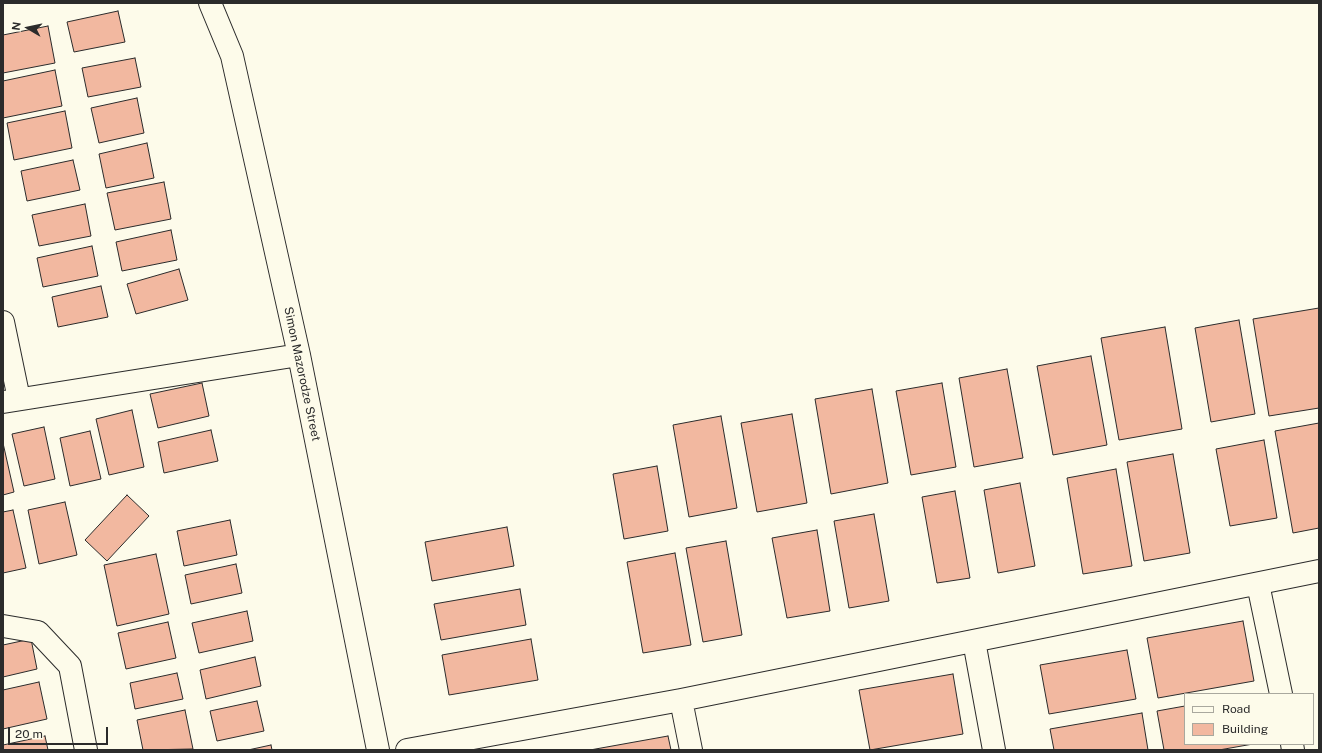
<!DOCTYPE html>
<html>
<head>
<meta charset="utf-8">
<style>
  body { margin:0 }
  #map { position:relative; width:1322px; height:753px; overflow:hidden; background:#fdfbea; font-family:"Public Sans",sans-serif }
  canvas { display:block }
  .frame { position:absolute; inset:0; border:4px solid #2b2b2b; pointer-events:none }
  .legend { position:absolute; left:1184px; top:693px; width:130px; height:52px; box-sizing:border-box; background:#fdfbea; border:1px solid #a9a89e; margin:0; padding:5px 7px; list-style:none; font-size:12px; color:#2b2b2b }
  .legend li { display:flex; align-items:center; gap:8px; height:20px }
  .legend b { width:20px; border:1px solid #a9a89e }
  .north { position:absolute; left:8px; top:8px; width:40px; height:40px; -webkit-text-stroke:3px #fdfbea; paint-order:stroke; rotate:279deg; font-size:11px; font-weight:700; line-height:16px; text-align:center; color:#2b2b2b }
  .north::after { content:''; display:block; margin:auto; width:14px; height:18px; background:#2b2b2b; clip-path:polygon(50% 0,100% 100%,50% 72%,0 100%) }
  .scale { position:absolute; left:8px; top:727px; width:100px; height:18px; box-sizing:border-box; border:2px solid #2b2b2b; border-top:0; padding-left:5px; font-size:12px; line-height:14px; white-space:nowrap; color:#2b2b2b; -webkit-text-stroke:3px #fdfbea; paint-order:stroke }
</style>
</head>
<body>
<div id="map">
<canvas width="1322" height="753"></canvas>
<div class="frame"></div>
<ul class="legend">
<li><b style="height:5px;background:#fdfbea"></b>Road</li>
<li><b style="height:11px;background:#f2b8a0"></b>Building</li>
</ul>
<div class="north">N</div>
<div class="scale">20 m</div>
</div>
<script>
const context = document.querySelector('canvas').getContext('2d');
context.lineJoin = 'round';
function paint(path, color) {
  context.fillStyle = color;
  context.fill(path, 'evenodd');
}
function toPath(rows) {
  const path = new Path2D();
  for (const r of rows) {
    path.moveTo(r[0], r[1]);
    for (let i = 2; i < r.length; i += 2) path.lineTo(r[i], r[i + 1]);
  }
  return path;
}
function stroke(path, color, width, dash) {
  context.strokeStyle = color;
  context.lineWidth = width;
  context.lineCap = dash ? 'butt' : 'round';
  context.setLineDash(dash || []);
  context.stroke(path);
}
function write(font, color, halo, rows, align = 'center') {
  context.font = font + ' "Public Sans",sans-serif';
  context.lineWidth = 3;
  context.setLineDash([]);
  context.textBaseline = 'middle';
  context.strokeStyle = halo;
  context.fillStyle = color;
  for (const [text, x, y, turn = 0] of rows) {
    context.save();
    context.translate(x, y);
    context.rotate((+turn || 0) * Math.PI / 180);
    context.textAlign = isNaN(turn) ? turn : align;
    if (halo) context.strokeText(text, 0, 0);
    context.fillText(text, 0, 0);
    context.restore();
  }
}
const building = toPath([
  [118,11,125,42,74,52,67,22,118,11],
  [48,26,55,63,3,73,3,35,48,26],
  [135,58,141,87,88,97,82,68,135,58],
  [55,70,62,106,3,118,3,81,55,70],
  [137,98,144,133,99,143,91,108,137,98],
  [65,111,72,148,14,160,7,123,65,111],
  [147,143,154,178,106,188,99,154,147,143],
  [73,160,80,190,27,201,21,171,73,160],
  [164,182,171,219,115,230,107,193,164,182],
  [85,204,91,236,39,246,32,215,85,204],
  [171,230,177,260,122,271,116,242,171,230],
  [92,246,98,276,43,287,37,258,92,246],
  [179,269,188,300,136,314,127,284,179,269],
  [101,286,108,317,58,327,52,297,101,286],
  [1319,308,1319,408,1269,416,1253,319,1319,308],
  [1239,320,1255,414,1211,422,1195,328,1239,320],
  [1165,327,1182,429,1119,440,1101,338,1165,327],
  [1091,356,1107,445,1053,455,1037,366,1091,356],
  [1007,369,1023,458,974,467,959,378,1007,369],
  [202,383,209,416,158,428,150,394,202,383],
  [942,383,956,467,911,475,896,391,942,383],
  [872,389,888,483,831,494,815,399,872,389],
  [132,410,144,467,109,475,96,419,132,410],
  [792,414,807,503,757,512,741,423,792,414],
  [721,416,737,508,689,517,673,425,721,416],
  [1319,423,1319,528,1293,533,1275,431,1319,423],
  [44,427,55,479,24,486,12,434,44,427],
  [211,430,218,461,164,473,158,442,211,430],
  [90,431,101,479,70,486,60,438,90,431],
  [1264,440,1277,518,1230,526,1216,449,1264,440],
  [3,443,14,492,3,495,3,443],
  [1173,454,1190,553,1144,561,1127,462,1173,454],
  [657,466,668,531,624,539,613,474,657,466],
  [1116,469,1132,566,1083,574,1067,478,1116,469],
  [1020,483,1035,566,998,573,984,490,1020,483],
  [955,491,970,578,937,583,922,497,955,491],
  [127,495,149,516,107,561,85,540,127,495],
  [65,502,77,555,39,564,28,510,65,502],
  [13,510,26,568,3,573,3,512,13,510],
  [874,514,889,601,849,608,834,521,874,514],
  [230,520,237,555,184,566,177,531,230,520],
  [507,527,514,566,432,581,425,542,507,527],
  [817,530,830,611,787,618,772,538,817,530],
  [726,541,742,635,703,642,686,548,726,541],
  [675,553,691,645,643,653,627,562,675,553],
  [156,554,169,614,117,626,104,565,156,554],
  [236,564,242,593,191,604,185,575,236,564],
  [520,589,526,625,441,640,434,604,520,589],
  [247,611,253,641,199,653,192,623,247,611],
  [1243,621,1254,681,1158,698,1147,638,1243,621],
  [168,622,176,658,126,669,118,633,168,622],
  [31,639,37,669,3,677,3,645,31,639],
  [531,639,538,680,449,695,442,655,531,639],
  [1127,650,1136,699,1049,714,1040,665,1127,650],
  [255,657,261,686,206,699,200,670,255,657],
  [177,673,183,699,135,709,130,683,177,673],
  [953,674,963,734,870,750,859,690,953,674],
  [39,682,47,719,3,729,3,690,39,682],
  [257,701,264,731,217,741,210,711,257,701],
  [1185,706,1185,744,1253,744,1219,750,1164,750,1157,711,1185,706],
  [185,710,193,749,143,750,137,720,185,710],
  [1142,713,1148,750,1054,750,1050,729,1142,713],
  [45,736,48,750,3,750,3,745,45,736],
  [668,736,671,750,590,750,668,736],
  [271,745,272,750,248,750,271,745]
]);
paint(building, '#f2b8a0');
stroke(building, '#2b2b2b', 1);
const minor = toPath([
  [210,3,232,56,299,355,378,750],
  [3,322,19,399],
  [3,402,299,355],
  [1258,584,1281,694],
  [3,626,38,632,70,666,86,750],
  [974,641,994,750],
  [681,700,691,750],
  [1292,744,1293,750],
  [407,750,681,700,1319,571]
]);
stroke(minor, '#2b2b2b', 24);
stroke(minor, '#fdfbea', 22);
write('12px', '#2b2b2b', '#fdfbea', [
  ["Simon Mazorodze Street",302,374,78]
]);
</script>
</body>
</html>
